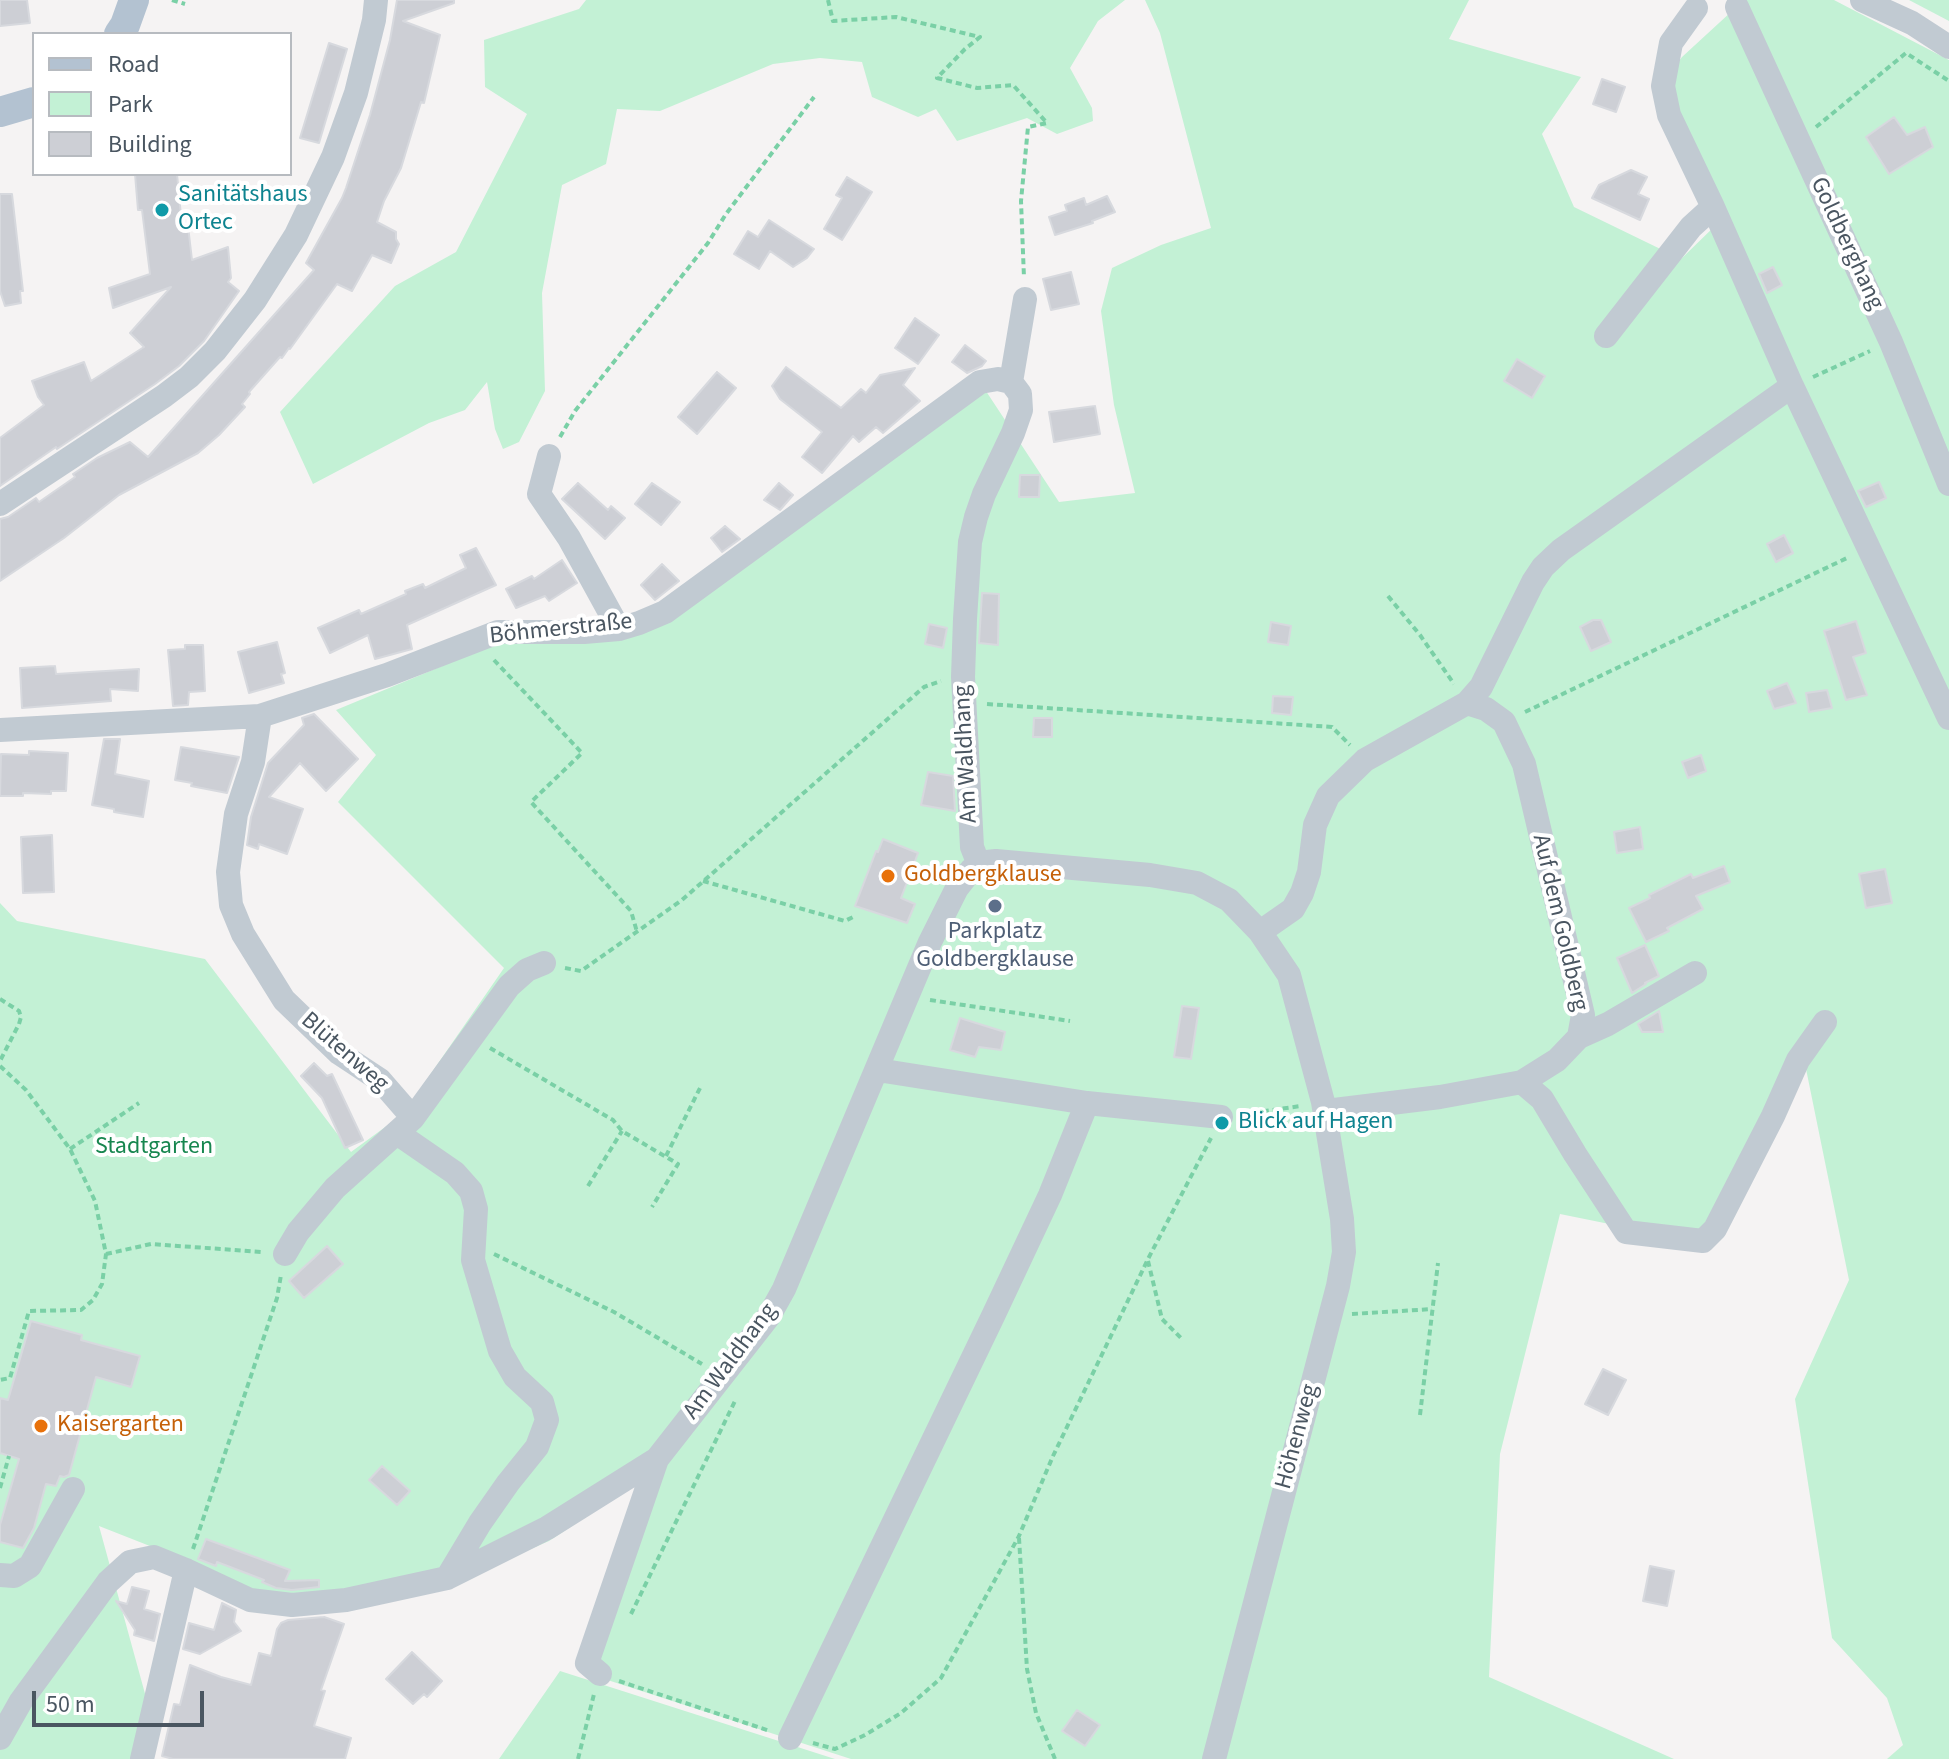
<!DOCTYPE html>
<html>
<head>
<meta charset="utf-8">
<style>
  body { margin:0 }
  #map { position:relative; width:1949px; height:1759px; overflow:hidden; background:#f5f3f3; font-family:"Source Sans 3",sans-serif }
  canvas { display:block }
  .legend { position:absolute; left:32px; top:32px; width:260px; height:144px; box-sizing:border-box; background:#fff; border:2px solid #b7bbc0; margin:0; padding:10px 14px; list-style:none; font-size:24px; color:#4a5661 }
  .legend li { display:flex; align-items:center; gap:16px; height:40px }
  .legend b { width:40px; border:2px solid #b7bbc0 }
  .scale { position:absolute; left:32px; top:1691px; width:172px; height:36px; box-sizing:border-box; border:4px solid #4a5661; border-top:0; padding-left:10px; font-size:24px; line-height:28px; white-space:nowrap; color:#4a5661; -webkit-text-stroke:6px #fff; paint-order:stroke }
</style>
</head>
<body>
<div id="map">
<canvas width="1949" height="1759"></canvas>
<ul class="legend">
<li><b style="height:10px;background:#b3c2d1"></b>Road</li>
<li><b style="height:22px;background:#c3f1d5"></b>Park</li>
<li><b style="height:22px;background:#cdcfd5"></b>Building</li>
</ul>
<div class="scale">50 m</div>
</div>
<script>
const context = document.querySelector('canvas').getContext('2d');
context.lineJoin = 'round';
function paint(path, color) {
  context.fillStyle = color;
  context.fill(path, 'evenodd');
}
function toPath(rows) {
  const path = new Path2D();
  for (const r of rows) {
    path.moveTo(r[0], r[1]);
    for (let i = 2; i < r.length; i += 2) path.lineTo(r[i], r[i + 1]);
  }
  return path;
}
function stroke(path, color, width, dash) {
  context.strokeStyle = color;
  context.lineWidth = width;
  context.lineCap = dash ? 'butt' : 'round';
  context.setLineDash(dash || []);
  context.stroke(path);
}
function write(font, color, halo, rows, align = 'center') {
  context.font = font + ' "Source Sans 3",sans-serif';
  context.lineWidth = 8;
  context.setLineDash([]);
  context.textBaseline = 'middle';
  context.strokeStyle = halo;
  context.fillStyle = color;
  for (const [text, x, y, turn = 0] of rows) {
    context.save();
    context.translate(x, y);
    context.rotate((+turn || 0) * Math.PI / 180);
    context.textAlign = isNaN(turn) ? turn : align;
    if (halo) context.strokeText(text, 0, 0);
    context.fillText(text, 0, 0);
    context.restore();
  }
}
paint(toPath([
  [586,0,1125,0,1098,21,1070,68,1092,108,1093,121,1057,134,1027,118,957,141,936,109,918,117,872,97,862,62,820,58,773,64,660,111,617,109,606,164,562,185,542,293,545,391,519,442,503,449,495,429,487,382,465,410,429,423,313,484,280,412,395,286,456,252,527,114,485,87,484,40,579,9],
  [1145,0,1469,0,1449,39,1581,77,1542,134,1574,207,1681,259,1717,224,1660,87,1682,57,1744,0,1834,0,1949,60,1949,1759,1887,1759,1903,1745,1887,1698,1832,1638,1795,1399,1849,1280,1805,1064,1708,1244,1560,1214,1500,1454,1489,1677,1674,1759,851,1759,589,1674,663,1466,549,1541,460,1580,347,1600,253,1591,188,1561,99,1526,147,1701,132,1759,0,1759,0,903,17,921,205,959,351,1152,403,1114,504,968,338,802,376,755,336,710,505,640,638,630,980,382,1059,502,1135,493,1114,405,1101,311,1112,268,1161,245,1211,228,1160,33],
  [1909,0,1949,0,1949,21],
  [560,1671,835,1759,499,1759]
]), '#c3f1d5');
const building = toPath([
  [0,0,27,0,30,23,0,26,0,0],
  [397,0,454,0,454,3,403,21,440,35,424,103,421,102,401,168,384,201,377,222,396,232,396,239,399,244,391,263,372,255,352,291,337,284,290,349,289,348,282,358,280,357,249,392,250,394,242,404,245,407,219,435,198,453,119,495,64,538,0,581,0,519,8,517,36,498,39,502,75,477,73,474,97,458,130,442,148,457,314,270,306,263,342,198,346,188,370,115,390,40,397,0],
  [329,43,347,49,319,143,300,138,329,43],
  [1602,79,1625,87,1616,112,1593,104,1602,79],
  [1894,117,1907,135,1925,127,1933,147,1889,174,1866,137,1894,117],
  [1631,170,1647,177,1638,194,1649,199,1640,220,1592,198,1599,185,1631,170],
  [135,174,177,174,182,226,188,226,192,260,228,247,231,278,228,282,239,291,204,341,179,366,155,384,57,449,56,447,0,486,0,438,44,405,38,397,32,381,84,362,91,381,144,347,130,333,171,287,113,308,109,288,150,274,142,210,138,210,135,174],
  [847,177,872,192,842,240,824,229,842,198,836,195,847,177],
  [0,194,12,194,23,291,20,291,21,303,5,306,0,291,0,194],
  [1107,196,1115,212,1092,221,1093,223,1055,235,1049,217,1067,211,1065,205,1084,198,1086,205,1107,196],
  [769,220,814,249,807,258,793,267,770,251,759,269,734,254,748,231,758,237,769,220],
  [1773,267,1782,285,1767,293,1759,274,1773,267],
  [1071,272,1079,304,1051,310,1043,279,1071,272],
  [915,318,939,335,918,364,895,348,915,318],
  [965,345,986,361,982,366,967,373,952,362,965,345],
  [1517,359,1545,376,1532,398,1504,381,1517,359],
  [786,367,841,408,861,389,866,393,880,375,915,368,903,385,920,401,883,433,876,427,859,442,853,436,822,473,802,457,822,432,780,399,772,386,786,367],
  [717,372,736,388,697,434,678,417,717,372],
  [1095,406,1100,434,1054,442,1049,412,1095,406],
  [1020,475,1040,475,1039,497,1019,497,1020,475],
  [1879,482,1886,498,1866,507,1858,491,1879,482],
  [578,483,608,510,611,506,625,518,605,539,562,499,578,483],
  [652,483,680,502,661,525,635,504,652,483],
  [779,483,793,495,780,510,764,500,779,483],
  [725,526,740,539,722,552,711,538,725,526],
  [1784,535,1793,553,1776,562,1767,544,1784,535],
  [476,548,496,585,407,625,412,649,375,659,368,635,330,653,318,628,359,610,361,614,406,594,405,591,423,584,425,588,466,568,460,555,476,548],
  [562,560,577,583,549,601,545,596,516,608,506,589,532,576,534,579,562,560],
  [662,564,679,581,655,600,641,585,662,564],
  [982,593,999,594,998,645,979,643,982,593],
  [1593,620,1601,620,1611,642,1591,651,1580,627,1593,620],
  [1856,621,1866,653,1853,657,1867,695,1846,700,1824,631,1856,621],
  [1271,622,1291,626,1288,645,1268,642,1271,622],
  [929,624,947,628,943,648,925,644,929,624],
  [277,642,285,673,281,674,284,683,249,693,238,652,277,642],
  [185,645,203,645,205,691,189,692,188,705,173,706,168,650,185,649,185,645],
  [55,666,56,674,139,669,138,691,110,689,111,701,22,708,20,668,55,666],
  [1787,683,1796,703,1774,709,1767,691,1787,683],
  [1827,690,1832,708,1809,712,1806,693,1827,690],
  [1273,696,1293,697,1291,715,1272,713,1273,696],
  [314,714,358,759,326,791,300,763,269,797,303,809,287,854,259,844,258,849,247,845,251,817,268,763,304,725,302,718,314,714],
  [1034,718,1052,718,1052,737,1033,737,1034,718],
  [104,739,120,739,115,774,149,781,143,817,114,812,114,809,92,805,104,739],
  [181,747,239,757,227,793,191,786,192,783,175,780,181,747],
  [29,751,68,753,66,791,51,791,51,794,23,793,23,796,0,796,1,754,29,755,29,751],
  [1701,755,1706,771,1688,778,1682,762,1701,755],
  [928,772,953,776,955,811,921,805,928,772],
  [1640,827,1643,849,1617,853,1614,832,1640,827],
  [52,835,54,892,23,893,21,837,52,835],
  [883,839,918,853,901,898,915,904,907,923,855,906,876,851,878,852,883,839],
  [1724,866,1730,882,1696,896,1703,909,1667,928,1669,931,1646,942,1629,908,1650,898,1649,895,1691,874,1693,878,1724,866],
  [1885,869,1892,903,1866,908,1859,874,1885,869],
  [1645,945,1659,976,1645,983,1646,984,1632,993,1617,958,1645,945],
  [1182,1006,1199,1008,1191,1059,1174,1057,1182,1006],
  [1659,1011,1663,1032,1642,1032,1638,1024,1659,1011],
  [960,1018,1005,1032,1001,1050,979,1047,975,1057,950,1050,960,1018],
  [314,1063,327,1076,332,1074,363,1140,345,1148,322,1098,301,1076,314,1063],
  [327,1246,343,1264,304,1298,289,1281,327,1246],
  [31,1321,82,1335,81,1340,140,1356,131,1387,96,1377,69,1475,64,1477,60,1476,56,1486,46,1484,34,1528,23,1548,0,1542,0,1525,19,1459,0,1453,0,1398,8,1400,31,1321],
  [1603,1369,1626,1380,1608,1415,1585,1404,1603,1369],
  [382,1466,410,1491,397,1505,369,1480,382,1466],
  [206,1539,290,1570,285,1581,319,1580,319,1587,292,1590,276,1588,262,1582,264,1580,217,1562,216,1566,198,1559,206,1539],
  [1650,1566,1674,1571,1667,1606,1643,1601,1650,1566],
  [132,1587,149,1591,144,1609,160,1614,154,1641,134,1635,135,1630,116,1601,127,1604,132,1587],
  [222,1603,236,1610,234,1622,241,1631,200,1654,183,1649,189,1623,214,1630,222,1603],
  [324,1617,344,1624,321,1690,325,1691,314,1726,351,1738,345,1759,173,1759,162,1756,174,1704,180,1705,190,1665,221,1677,251,1685,259,1653,271,1656,277,1629,281,1623,288,1620,324,1617],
  [412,1652,442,1681,427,1697,424,1694,413,1704,386,1679,412,1652],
  [1077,1710,1100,1725,1085,1746,1062,1731,1077,1710]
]);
paint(building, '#cdcfd5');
stroke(building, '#d7d9de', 2);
stroke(toPath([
  [172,0,185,4],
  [828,0,833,21,896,17,980,37,965,49,937,78,977,88,1013,85,1047,123,1028,127,1021,201,1024,278],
  [1816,127,1906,53,1949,81],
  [1813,377,1870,351],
  [560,437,575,411,708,243,726,214,814,97],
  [1388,596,1420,635,1454,684],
  [494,660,582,753,531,802,631,911,637,932],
  [987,704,1332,727,1350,745],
  [1525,712,1849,557],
  [703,881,845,921,853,917],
  [565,968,581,971,682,900,924,687,941,681],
  [0,999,19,1011,21,1017,19,1024,0,1061],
  [930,1000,1070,1021],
  [490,1048,613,1120,622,1131,678,1164,652,1207],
  [0,1066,26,1090,70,1149,95,1201,106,1254,102,1284,93,1300,81,1310,29,1311,10,1378,0,1380],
  [1243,1114,1301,1106],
  [70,1149,139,1103],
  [666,1156,700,1088],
  [588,1186,622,1131],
  [106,1254,151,1244,262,1252],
  [494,1254,614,1312,702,1364],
  [1148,1261,1162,1319,1182,1339],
  [1352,1314,1432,1309],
  [1420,1415,1438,1263],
  [0,1488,9,1456],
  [1019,1538,1027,1669,1036,1713,1055,1759],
  [193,1549,277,1298,281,1275],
  [631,1614,736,1399],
  [619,1681,770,1731],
  [813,1743,835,1749,865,1735,901,1713,941,1678,1019,1536,1053,1456,1148,1259,1211,1138],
  [578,1759,594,1694]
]), '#7ad0a6', 4, [6, 4]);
stroke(toPath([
  [1862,0,1912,23,1949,47],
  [1737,7,1891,342,1949,484],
  [1696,8,1671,43,1663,86,1669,115,1713,207,1792,386],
  [1606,336,1691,227,1713,207],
  [1011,382,1025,299],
  [549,456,539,494,569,538,619,629],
  [0,504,164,396,189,377,215,351,255,300,296,235,333,157,356,93,374,20,376,0],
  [1467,703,1481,687,1533,582,1543,567,1561,550,1792,386,1949,718],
  [260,716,253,762,236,814,228,872,231,905,243,934,284,1000,339,1053,380,1080,413,1118],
  [0,730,260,716,387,675,498,632,584,632,619,629,639,623,665,612,980,382,998,379,1011,382],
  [979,865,972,847,963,677,965,619,970,542,976,517,984,494,1013,433,1021,410,1020,394,1011,382],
  [1260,932,1293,909,1302,893,1309,872,1315,825,1328,796,1365,760,1467,703,1486,709,1504,722,1524,764,1583,1015,1579,1037,1557,1060,1522,1082,1440,1097,1326,1111],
  [1579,1037,1608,1024,1695,973],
  [877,1068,884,1071,1087,1103,1221,1117],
  [1522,1082,1542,1099,1575,1154,1626,1232,1703,1241,1715,1229,1773,1116,1798,1060,1825,1022],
  [397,1133,455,1173,471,1191,476,1209,473,1260,500,1351,515,1377,542,1402,547,1420,537,1447,508,1483,480,1523,447,1578],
  [285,1254,298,1232,335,1188,413,1118,509,986,527,970,544,963],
  [0,1575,14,1576,30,1566,73,1489],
  [600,1674,587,1663,657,1459],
  [0,1738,21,1701,108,1582,130,1562,154,1557,186,1570,250,1600,292,1605,346,1600,447,1578,547,1528,657,1459,769,1316,784,1289,930,942,957,888,972,869,987,862,996,861,1150,875,1197,883,1229,900,1260,932,1289,975,1323,1102,1342,1219,1344,1252,1338,1286,1214,1759],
  [790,1738,994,1314,1050,1195,1087,1103],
  [142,1759,186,1570]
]), '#c1cad2', 24);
stroke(toPath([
  [119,34,125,25,134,0],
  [0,112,34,102]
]), '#b3c2d1', 30);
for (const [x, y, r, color] of [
  [162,210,8,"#0f9aa8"],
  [888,876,8,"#e8710a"],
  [995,906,8,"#5c6f8a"],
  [1222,1123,8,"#0f9aa8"],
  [41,1426,8,"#e8710a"]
]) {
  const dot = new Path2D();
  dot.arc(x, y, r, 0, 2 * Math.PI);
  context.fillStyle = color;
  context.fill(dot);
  stroke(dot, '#fff', 3);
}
write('24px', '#0d838f', '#fff', [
  ["Sanitätshaus",178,196],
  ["Ortec",178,224],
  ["Blick auf Hagen",1238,1123]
], 'left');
write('24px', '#4a5661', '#fff', [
  ["Goldberghang",1846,244,65],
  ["Böhmerstraße",561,630,-6],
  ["Am Waldhang",967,754,-93],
  ["Auf dem Goldberg",1559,923,77],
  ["Blütenweg",344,1053,41],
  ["Am Waldhang",731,1362,-53],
  ["Höhenweg",1298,1437,-75]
]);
write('24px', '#c56008', '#fff', [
  ["Goldbergklause",904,876],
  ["Kaisergarten",57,1426]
], 'left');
write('24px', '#4e5e75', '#fff', [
  ["Parkplatz",995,933],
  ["Goldbergklause",995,961]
]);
write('24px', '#17864f', '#fff', [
  ["Stadtgarten",154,1148]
]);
</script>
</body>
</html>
